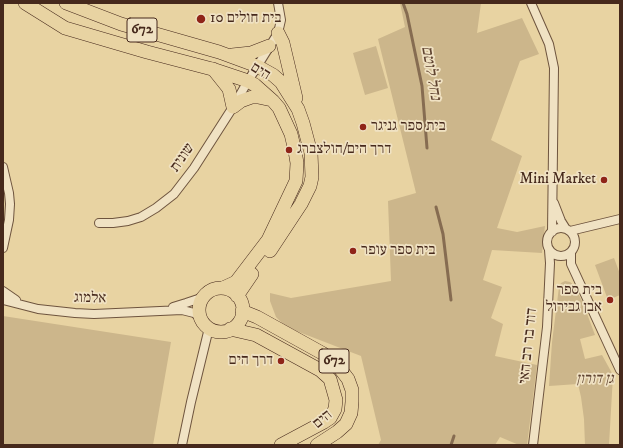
<!DOCTYPE html>
<html>
<head>
<meta charset="utf-8">
<style>
  body { margin:0 }
  #map { position:relative; width:623px; height:448px; overflow:hidden; background:#e8d3a2; font-family:"IM FELL DW Pica",serif }
  canvas { display:block }
  .frame { position:absolute; inset:0; border:4px solid #46291c; pointer-events:none }
</style>
</head>
<body>
<div id="map">
<canvas width="623" height="448"></canvas>
<div class="frame"></div>
</div>
<script>
const context = document.querySelector('canvas').getContext('2d');
context.lineJoin = 'round';
function paint(path, color) {
  context.fillStyle = color;
  context.fill(path, 'evenodd');
}
function toPath(rows) {
  const path = new Path2D();
  for (const r of rows) {
    if (r.length === 3) {
      path.moveTo(r[0] + r[2], r[1]);
      path.arc(r[0], r[1], r[2], 0, 2 * Math.PI);
      continue;
    }
    path.moveTo(r[0], r[1]);
    for (let i = 2; i < r.length; i += 2) path.lineTo(r[i], r[i + 1]);
  }
  return path;
}
function stroke(path, color, width, dash) {
  context.strokeStyle = color;
  context.lineWidth = width;
  context.lineCap = dash ? 'butt' : 'round';
  context.setLineDash(dash || []);
  context.stroke(path);
}
function write(font, color, halo, rows, align = 'center') {
  context.font = font + ' "IM FELL DW Pica","Frank Ruhl Libre",serif';
  context.lineWidth = 3.5;
  context.setLineDash([]);
  context.textBaseline = 'middle';
  context.strokeStyle = halo;
  context.fillStyle = color;
  for (const [text, x, y, turn = 0] of rows) {
    context.save();
    context.translate(x, y);
    context.rotate((+turn || 0) * Math.PI / 180);
    context.textAlign = isNaN(turn) ? turn : align;
    if (halo) context.strokeText(text, 0, 0);
    context.fillText(text, 0, 0);
    context.restore();
  }
}
paint(toPath([
  [400,3,481,3,477,33,522,18,539,54,520,61,491,140,522,156,497,228,517,232,545,226,542,253,492,250,483,280,502,287,491,318,503,324,495,356,537,365,527,445,519,445,500,437,495,445,378,445,381,440,361,356,286,327,276,317,270,301,270,293,291,298,391,281,388,201,416,193,378,39,405,27],
  [376,46,388,88,365,95,353,53],
  [614,258,620,274,620,295,608,300,595,265],
  [565,281,570,282,574,285,583,303,595,335,580,339,585,359,602,355,613,375,609,445,585,445,584,419,581,397,578,384,549,386,552,342,559,287,561,283],
  [3,316,171,342,153,445,3,445]
]), '#ccb68b');
stroke(toPath([
  [403,3,407,14,422,86,427,148],
  [436,207,443,234,451,300],
  [451,445,454,436]
]), '#866c51', 3);
const minor = toPath([
  [531,3,549,44,554,68,552,232],
  [3,167,9,193,10,204,9,220,3,248],
  [554,203,561,221,566,229],
  [99,223,113,223,128,221,141,217,156,208,174,194,194,168,233,107,248,81,278,33,281,20,278,3],
  [561,242,14],
  [570,231,620,219],
  [571,252,571,264,620,370],
  [3,291,16,300],
  [3,300,38,309,75,313,94,314,182,310,194,313,200,317],
  [173,307,186,303,204,297],
  [182,445,191,402,209,328],
  [533,445,547,327,550,263,549,250]
]);
const primary = toPath([
  [25,3,65,28,147,52,212,69,248,81,255,85,273,101,279,108,291,134,295,151,297,163,296,181,268,240,236,282,223,288],
  [66,3,121,24,219,52,257,66,273,75,281,82,298,109,303,123,311,153,312,177,310,186,301,204,270,251],
  [278,33,283,43,296,98],
  [232,55,251,53,269,46],
  [213,69,229,89,233,107],
  [233,107,241,101,252,97,258,97,272,100],
  [221,310,22],
  [237,296,252,274],
  [242,311,257,317,322,353,335,362,348,379,352,390,352,402,351,413,346,424,337,432,317,445],
  [230,329,256,335,320,370,330,379,336,400,335,409,330,418,324,422,281,445]
]);
stroke(minor, '#6e543e', 10);
stroke(primary, '#46291c', 14);
stroke(minor, '#f0e2c3', 8);
stroke(primary, '#e8d3a2', 13);
for (const [x, y, r, color] of [
  [201,19,5,"#8f2418"],
  [363,127,4,"#8f2418"],
  [289,150,4,"#8f2418"],
  [604,180,4,"#8f2418"],
  [353,251,4,"#8f2418"],
  [610,300,4,"#8f2418"],
  [281,361,4,"#8f2418"]
]) {
  const dot = new Path2D();
  dot.arc(x, y, r, 0, 2 * Math.PI);
  context.fillStyle = color;
  context.fill(dot);
  stroke(dot, '#f0e2c3', 1.5);
}
for (const [x, y, w] of [
  [142,30,30],
  [334,361,30]
]) {
  const box = new Path2D();
  box.roundRect(x - w / 2, y - 12, w, 24, 3);
  context.fillStyle = '#f0e2c3';
  context.fill(box);
  stroke(box, '#46291c', 1);
}
write('bold 14px', '#46291c', null, [
  ["672",142,30],
  ["672",334,361]
]);
write('15px', '#46291c', '#f0e2c3', [
  ["בית חולים 10",210,19],
  ["בית ספר גניגר",371,127],
  ["דרך הים/הולצברג",297,150],
  ["Mini Market",596,180,"right"],
  ["בית ספר עופר",361,251],
  ["בית ספר",602,291,"right"],
  ["אבן גבירול",602,308,"right"],
  ["דרך הים",273,361,"right"]
], 'left');
write('15px', '#46291c', '#f0e2c3', [
  ["הים",260,72,31],
  ["שונית",183,158,-55],
  ["אלמוג",90,299,1],
  ["דוד בר רב האי",529,346,-84],
  ["הים",323,420,-39]
]);
write('italic 15px', '#614532', '#f0e2c3', [
  ["גן דורון",595,380]
]);
write('italic 16px', '#614532', '#f0e2c3', [
  ["נחל לוטם",430,73,80]
]);
</script>
</body>
</html>
